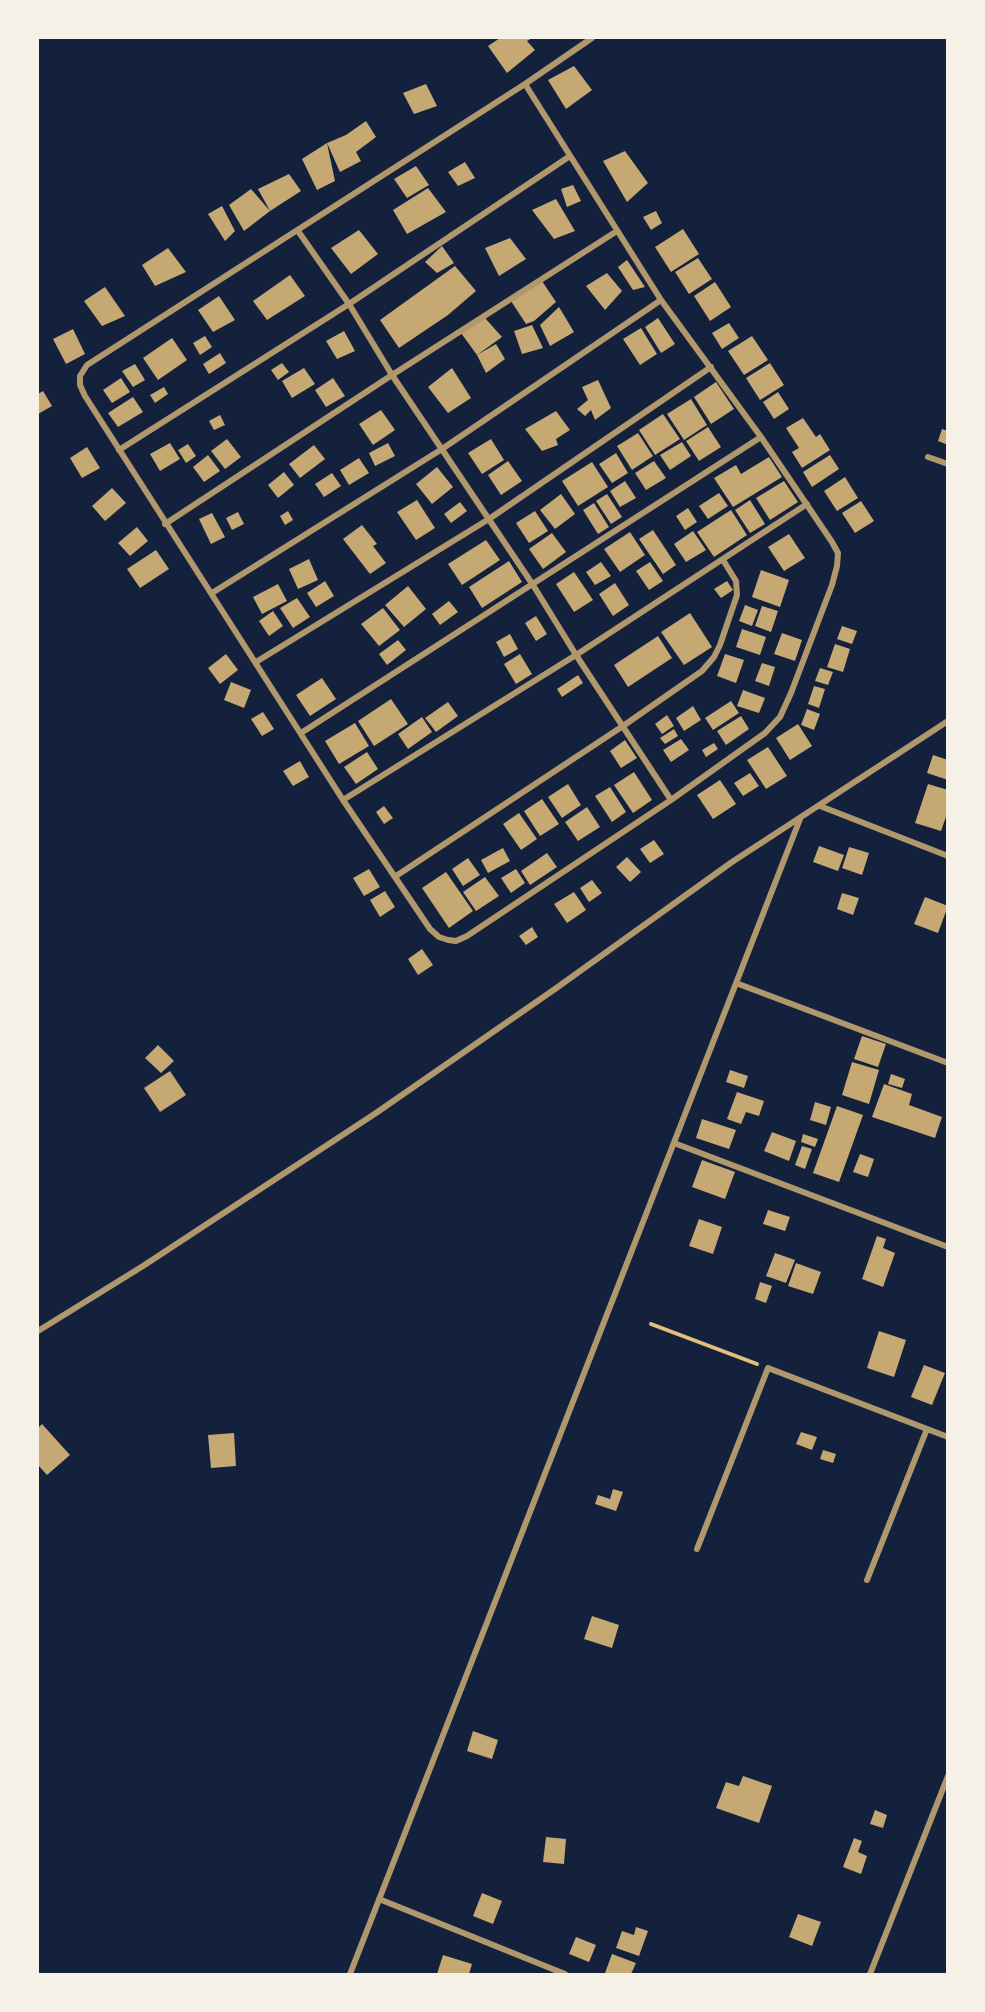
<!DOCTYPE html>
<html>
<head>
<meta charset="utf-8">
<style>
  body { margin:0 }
  #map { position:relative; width:985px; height:2012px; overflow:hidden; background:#14213d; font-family:"Work Sans",sans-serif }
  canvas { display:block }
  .frame { position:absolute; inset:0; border:39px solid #f6f1e7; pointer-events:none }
</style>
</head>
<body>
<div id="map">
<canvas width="985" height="2012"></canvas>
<div class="frame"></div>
</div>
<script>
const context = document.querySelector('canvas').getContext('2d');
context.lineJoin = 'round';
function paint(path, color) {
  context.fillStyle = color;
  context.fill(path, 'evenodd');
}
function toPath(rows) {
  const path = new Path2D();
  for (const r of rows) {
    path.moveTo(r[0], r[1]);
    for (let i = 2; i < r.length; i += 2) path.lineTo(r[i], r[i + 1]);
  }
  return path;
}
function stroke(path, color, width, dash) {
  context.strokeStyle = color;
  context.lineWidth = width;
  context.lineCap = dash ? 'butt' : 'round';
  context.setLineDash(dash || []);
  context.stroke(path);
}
paint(toPath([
  [500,38,532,38,527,41,535,50,507,73,488,46],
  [574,66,592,90,566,109,548,80],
  [426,84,437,106,414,114,403,93],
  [366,121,376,137,356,152,361,161,340,172,327,143,346,135],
  [327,143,335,181,317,190,302,159],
  [625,151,648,183,627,202,603,161],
  [465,162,475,178,458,186,448,172],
  [416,166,429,185,407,198,394,179],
  [289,174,301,191,270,211,258,189],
  [573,185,581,201,567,207,561,189],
  [428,188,446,212,407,234,393,210],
  [251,189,270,211,244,231,229,205],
  [556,199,575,231,554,239,532,210],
  [222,206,235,231,225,241,208,214],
  [656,211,662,223,651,230,643,217],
  [683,229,699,254,671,272,655,247],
  [359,230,378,254,351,274,331,248],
  [510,238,526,259,499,276,485,248],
  [442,246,454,263,437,273,425,262],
  [168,248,186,272,155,286,142,265],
  [698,258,712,279,689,294,675,272],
  [627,260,645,287,633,290,618,267],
  [455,266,476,291,448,315,399,348,380,320],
  [607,273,622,291,605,310,586,286],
  [290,275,305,296,267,320,253,301],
  [542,281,556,302,534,321,526,324,511,301],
  [715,282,731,307,710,321,694,296],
  [105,287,125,316,102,326,84,301],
  [219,296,235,320,213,332,198,310],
  [559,307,574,332,550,346,540,325],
  [485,318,502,337,477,355,461,333],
  [658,318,675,344,661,353,645,327],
  [729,323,739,338,722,349,712,333],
  [532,325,543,348,522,354,514,331],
  [641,328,657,354,640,365,623,339],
  [73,329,85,354,66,364,53,339],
  [344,331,355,351,337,359,326,341],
  [205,336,212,347,200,355,193,343],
  [752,336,768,360,744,375,728,351],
  [172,338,187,360,158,380,143,358],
  [496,344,505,359,486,373,477,355],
  [220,353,226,363,209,374,203,364],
  [282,363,289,372,278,380,271,370],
  [770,363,784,385,760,400,746,378],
  [135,364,145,380,133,387,122,371],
  [304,368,315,384,292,398,282,381],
  [452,368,471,398,448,413,428,387],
  [121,378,130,392,112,403,103,390],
  [333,378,345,396,326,407,315,390],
  [598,380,611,408,595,420,591,410,585,416,577,409,588,400,582,387],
  [716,382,734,409,711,424,694,397],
  [164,387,168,394,155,403,150,395],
  [43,391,52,406,38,414,38,394],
  [778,392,789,409,774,419,763,402],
  [133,397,143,412,118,427,108,413],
  [691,399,707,425,684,440,667,414],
  [381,410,395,430,373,445,359,424],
  [556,411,570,430,556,439,558,445,542,451,525,429],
  [663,414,680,439,655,455,639,430],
  [220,415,225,425,214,430,209,421],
  [803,418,816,437,820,434,830,450,802,468,792,452,799,448,786,428],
  [708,427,721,447,699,461,686,441],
  [942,429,948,431,948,445,938,441],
  [638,433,653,456,632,470,617,446],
  [227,439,241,457,225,469,211,451],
  [491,439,504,460,482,474,468,453],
  [682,442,691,456,670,470,660,455],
  [170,443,180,459,160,471,150,454],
  [388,443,395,456,375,466,369,453],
  [188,444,196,456,186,463,178,450],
  [314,445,325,459,300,478,289,464],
  [87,447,100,468,82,478,70,458],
  [616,453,628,473,612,483,599,464],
  [208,455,220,471,204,482,193,467],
  [830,455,839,469,812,487,803,472],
  [769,457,782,477,733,507,714,478,736,465,741,474],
  [359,458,369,473,349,485,340,470],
  [508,461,522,481,501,495,488,475],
  [654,461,666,478,646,490,635,473],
  [592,462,608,487,578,506,562,481],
  [437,467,453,487,432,504,416,484],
  [284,472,294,485,278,498,268,485],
  [332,473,341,486,324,497,315,484],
  [845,477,858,498,837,511,824,491],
  [625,481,636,498,620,507,610,491],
  [784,481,798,502,770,520,756,498],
  [112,488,126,503,105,521,92,506],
  [719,493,728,506,708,519,699,506],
  [561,494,575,514,555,529,540,510],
  [607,494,622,517,611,524,596,501],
  [417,500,435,528,416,540,397,512],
  [750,500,765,524,750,533,735,510],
  [861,501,874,521,855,533,842,513],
  [460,502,467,511,451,523,444,514],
  [594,503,609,527,598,534,583,510],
  [688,508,697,522,685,530,676,516],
  [731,510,747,535,714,557,697,532],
  [288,511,293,520,285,525,280,516],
  [535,511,548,531,529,543,516,523],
  [238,512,244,524,232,530,226,518],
  [212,513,225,537,211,544,199,519],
  [362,525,377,544,373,546,386,563,370,574,343,539],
  [137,527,148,541,130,556,118,543],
  [653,530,676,565,663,574,639,539],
  [693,531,706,550,686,562,674,544],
  [630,532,645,555,620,572,604,549],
  [552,533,566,552,543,569,529,549],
  [789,534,805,558,784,571,768,547],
  [486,540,500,560,462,585,448,564],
  [156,550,169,569,140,588,127,569],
  [309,559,318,580,298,589,289,569],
  [509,561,522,582,482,608,469,587],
  [601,562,611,576,595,585,586,572],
  [650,562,663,581,649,590,636,571],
  [761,570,789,580,780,607,752,597],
  [574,572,593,600,574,612,556,584],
  [325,581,334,596,316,607,307,593],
  [727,581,733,590,721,598,714,589],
  [615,583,629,605,613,616,599,594],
  [278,584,287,601,262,614,253,597],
  [408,586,426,609,404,627,385,605],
  [297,598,310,617,293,628,280,608],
  [449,601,458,612,440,625,432,614],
  [745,605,758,610,752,626,739,621],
  [762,606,778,611,771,632,755,626],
  [383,608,400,630,379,646,361,624],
  [273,611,283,626,269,636,259,621],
  [690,613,712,647,684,665,661,632],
  [536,616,547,634,536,641,525,623],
  [842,626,857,631,852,644,837,639],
  [742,629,766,637,760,655,736,647],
  [782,633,802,640,795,661,774,654],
  [510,634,518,649,504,657,496,642],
  [658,636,672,658,628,687,614,665],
  [398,640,406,650,387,665,379,654],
  [835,644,850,649,843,672,827,667],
  [226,654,238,670,220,684,208,668],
  [520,654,532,674,516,684,504,664],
  [725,654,744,660,736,683,717,676],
  [762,663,775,667,769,686,755,681],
  [820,668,833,672,828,685,815,681],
  [578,675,583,683,562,697,557,689],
  [322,678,336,699,310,716,296,695],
  [231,682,251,690,244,708,224,700],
  [814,686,825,689,819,708,808,704],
  [743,690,765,698,759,713,737,706],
  [391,699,408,724,374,746,358,721],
  [731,701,739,713,713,730,705,718],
  [448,702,458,716,436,732,425,718],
  [693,706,701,720,684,731,676,718],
  [807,709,820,714,814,730,801,725],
  [263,712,274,729,262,736,251,719],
  [667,715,674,726,662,734,655,724],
  [741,716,749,729,726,745,717,731],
  [422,717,432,732,408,749,398,734],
  [355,723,369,746,339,764,325,741],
  [798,724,812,746,790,760,776,738],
  [674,729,678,736,665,744,660,738],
  [681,739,689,750,671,762,663,750],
  [625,740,637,758,621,768,610,751],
  [714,743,718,749,706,757,702,750],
  [768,747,787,776,766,789,747,760],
  [367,752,378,769,356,784,344,767],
  [933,755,948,760,948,780,927,773],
  [300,761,309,777,293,786,283,771],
  [634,772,652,800,633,813,614,785],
  [750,773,759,786,743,796,734,783],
  [720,780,736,804,713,819,697,795],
  [568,784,581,805,562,818,548,797],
  [928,784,948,790,948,811,941,831,915,823],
  [610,787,626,812,612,822,595,796],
  [542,799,559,824,540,836,524,811],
  [384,806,393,818,384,824,376,812],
  [587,807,600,827,578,841,565,822],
  [519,813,537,839,521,850,503,824],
  [654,840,664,854,650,863,640,849],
  [819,846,844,855,838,871,813,862],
  [849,847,869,853,862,875,842,868],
  [503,848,510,861,488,873,481,860],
  [547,853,557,867,530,885,521,871],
  [627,857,641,872,630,882,616,867],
  [468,858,480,875,463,886,452,869],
  [369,869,380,887,364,896,353,878],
  [516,869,525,883,511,893,501,878],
  [446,872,473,911,449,928,422,888],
  [485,877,499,896,476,911,463,892],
  [592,880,602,893,589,902,580,888],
  [385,891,395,907,380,917,370,900],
  [574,892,586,910,567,923,554,904],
  [842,893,859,898,853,915,837,909],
  [925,897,948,906,938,933,914,924],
  [532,927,538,937,526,945,519,936],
  [422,949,433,965,418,975,408,959],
  [862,1036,886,1044,878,1067,854,1059],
  [158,1045,174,1061,161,1073,145,1058],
  [852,1062,879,1070,869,1104,842,1095],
  [730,1070,748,1076,744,1088,726,1082],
  [170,1071,186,1095,160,1112,144,1088],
  [891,1074,905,1079,902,1088,888,1084],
  [884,1084,912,1094,909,1105,942,1117,935,1138,872,1117],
  [737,1092,764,1101,759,1116,746,1112,741,1124,727,1119],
  [815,1102,831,1107,826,1125,810,1120],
  [837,1106,863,1115,839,1182,813,1173],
  [702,1119,736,1130,729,1149,696,1138],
  [772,1132,796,1141,789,1161,764,1151],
  [803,1134,818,1139,815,1147,801,1142],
  [802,1146,812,1149,805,1169,795,1165],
  [860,1154,874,1159,868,1177,853,1172],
  [702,1160,735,1172,725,1199,692,1187],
  [768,1210,790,1217,785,1231,763,1224],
  [699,1219,722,1227,713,1254,689,1246],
  [877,1236,886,1239,883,1248,895,1253,883,1287,862,1279],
  [775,1253,795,1260,786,1283,766,1276],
  [796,1263,821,1272,813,1294,788,1286],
  [760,1282,772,1286,766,1303,755,1299],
  [879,1331,906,1340,894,1377,867,1368],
  [924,1365,945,1373,932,1405,911,1397],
  [42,1424,70,1455,47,1475,38,1465,38,1428],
  [801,1432,817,1437,812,1450,796,1444],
  [234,1433,236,1466,211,1468,208,1435],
  [823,1450,836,1454,833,1463,820,1459],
  [613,1489,623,1492,616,1511,595,1504,598,1495,610,1499],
  [592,1616,619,1625,612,1648,584,1639],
  [473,1731,498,1740,492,1759,467,1751],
  [743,1776,772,1786,759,1823,716,1808,726,1782,739,1786],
  [875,1810,887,1815,883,1828,870,1824],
  [546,1837,566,1839,564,1864,543,1862],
  [854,1838,862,1841,858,1852,867,1856,861,1874,843,1867],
  [482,1893,502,1901,493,1924,473,1916],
  [798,1914,821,1922,812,1946,789,1937],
  [636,1927,648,1931,639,1956,616,1948,622,1931,634,1935],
  [576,1937,596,1945,589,1962,569,1954],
  [612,1954,636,1963,631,1974,605,1973],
  [443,1955,472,1964,469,1974,437,1974]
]), '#c6a872');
stroke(toPath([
  [651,1324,757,1364]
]), '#e5c07b', 4);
stroke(toPath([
  [525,84,661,300,761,437,832,542,838,553,837,566,832,585,791,693,780,717,765,733,671,800,467,936,456,941,448,940,439,937,430,929,343,800,85,396,80,385,80,376,87,365,525,84],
  [525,84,592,38],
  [298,231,349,304,392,375,533,585,576,655,671,800],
  [119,450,349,304,570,156],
  [928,457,948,464],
  [165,524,392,375,617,231],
  [212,593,442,449,661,300],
  [256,662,489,519,711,367],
  [301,733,761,437],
  [343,800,576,655,807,504],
  [820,806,948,856],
  [396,876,623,726,702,671,714,657,720,645,737,595,736,581,723,560],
  [736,983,948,1063],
  [674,1143,948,1247],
  [38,1331,143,1266,376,1113,555,989,732,862,948,721],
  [697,1549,768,1368,948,1437],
  [867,1580,927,1429],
  [379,1899,565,1974],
  [350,1974,800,819],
  [870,1974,948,1776]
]), '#b1986c', 6);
</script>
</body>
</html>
